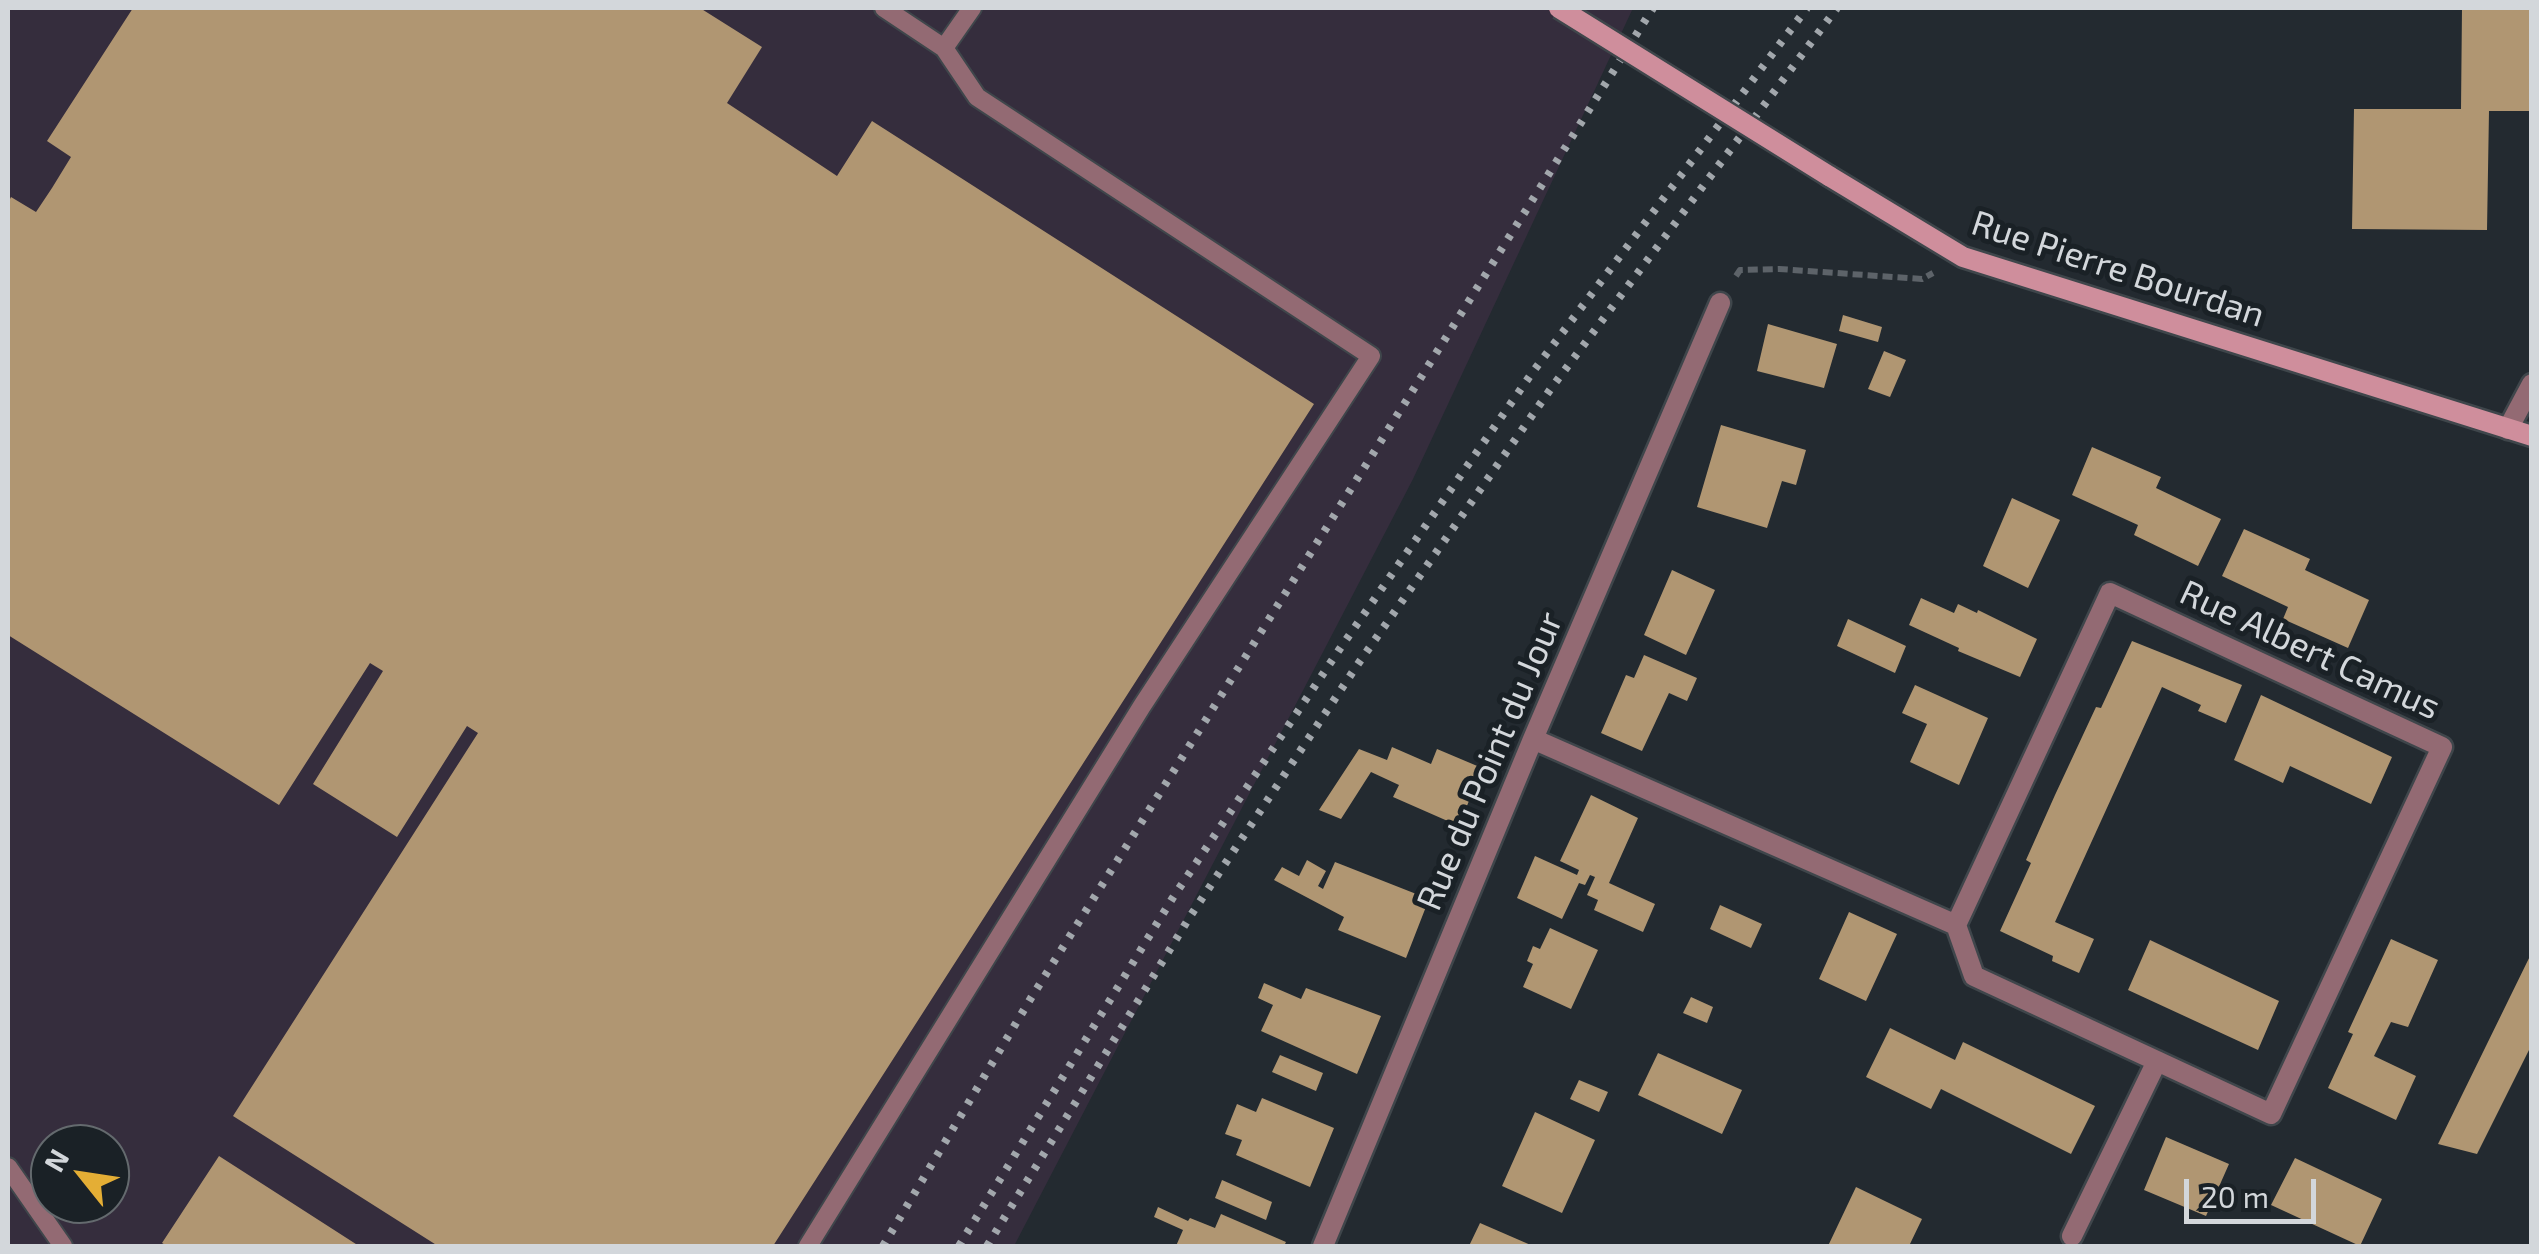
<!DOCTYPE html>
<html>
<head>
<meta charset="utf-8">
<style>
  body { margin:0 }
  #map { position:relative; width:2539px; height:1254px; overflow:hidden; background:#232a30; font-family:"Exo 2",sans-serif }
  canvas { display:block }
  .frame { position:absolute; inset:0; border:10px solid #d3d7db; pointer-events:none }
  .north { position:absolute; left:30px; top:1124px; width:100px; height:100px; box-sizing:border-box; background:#1a2126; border:2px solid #646a6e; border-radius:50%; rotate:300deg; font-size:28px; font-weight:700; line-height:40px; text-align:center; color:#d3d7db }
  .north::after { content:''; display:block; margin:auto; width:35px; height:45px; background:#e4ae35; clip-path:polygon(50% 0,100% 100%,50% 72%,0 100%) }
  .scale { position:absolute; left:2184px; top:1179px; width:132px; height:45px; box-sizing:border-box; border:5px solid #d3d7db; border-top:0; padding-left:12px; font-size:30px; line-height:35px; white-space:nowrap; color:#d3d7db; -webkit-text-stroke:8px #1a2126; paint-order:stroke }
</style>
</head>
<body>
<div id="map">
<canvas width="2539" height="1254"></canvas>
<div class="frame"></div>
<div class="north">N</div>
<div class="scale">20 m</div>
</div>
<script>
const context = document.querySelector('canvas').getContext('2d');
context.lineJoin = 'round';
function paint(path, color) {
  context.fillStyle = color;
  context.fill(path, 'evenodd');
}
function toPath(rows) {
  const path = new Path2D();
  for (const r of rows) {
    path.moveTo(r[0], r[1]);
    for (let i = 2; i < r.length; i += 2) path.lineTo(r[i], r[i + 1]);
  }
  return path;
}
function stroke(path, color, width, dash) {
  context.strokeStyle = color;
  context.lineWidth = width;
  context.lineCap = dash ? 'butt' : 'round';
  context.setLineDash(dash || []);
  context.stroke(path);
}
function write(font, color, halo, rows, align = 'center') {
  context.font = font + ' "Exo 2",sans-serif';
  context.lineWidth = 10;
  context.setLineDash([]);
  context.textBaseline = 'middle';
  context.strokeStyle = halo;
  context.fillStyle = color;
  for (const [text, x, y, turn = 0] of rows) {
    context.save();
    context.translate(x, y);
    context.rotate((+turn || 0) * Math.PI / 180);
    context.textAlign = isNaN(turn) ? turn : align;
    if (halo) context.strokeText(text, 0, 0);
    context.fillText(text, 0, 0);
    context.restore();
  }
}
paint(toPath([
  [8,8,1633,8,1413,479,1014,1246,8,1246],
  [50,1144,110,1144,110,1204,50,1204]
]), '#352d3d');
paint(toPath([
  [133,8,700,8,762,47,727,103,837,176,872,121,1314,404,773,1246,438,1246,233,1116,478,733,467,726,397,837,313,784,383,671,370,663,279,805,8,635,8,203,11,197,36,212,52,188,71,157,47,141],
  [2462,8,2532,8,2532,111,2489,111,2487,230,2352,229,2354,109,2461,109],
  [1843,315,1882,327,1878,342,1839,331],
  [1768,324,1837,344,1824,388,1757,371],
  [1884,351,1906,360,1890,397,1868,389],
  [1721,425,1806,450,1796,485,1782,481,1767,528,1697,507],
  [2092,447,2161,477,2156,488,2221,519,2198,566,2134,535,2138,525,2072,495],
  [2012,498,2060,520,2028,588,1983,566],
  [2244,529,2310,559,2305,570,2369,600,2348,648,2283,619,2288,607,2222,576],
  [1672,570,1715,590,1686,655,1644,635],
  [1921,598,1954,613,1958,604,1977,613,1978,610,2037,639,2020,677,1958,651,1959,648,1909,625],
  [1848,619,1906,646,1895,673,1837,646],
  [2132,641,2242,685,2226,723,2198,711,2201,705,2162,687,2055,922,2094,939,2079,973,2052,961,2053,956,2000,931,2031,863,2026,860,2055,795,2096,707,2101,708],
  [1644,655,1697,678,1687,701,1669,693,1642,751,1601,733,1626,675,1634,678],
  [1915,685,1988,718,1959,785,1910,762,1927,724,1902,713],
  [2261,695,2392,757,2371,804,2290,766,2283,783,2234,760],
  [1392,747,1431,764,1437,749,1482,768,1459,826,1393,797,1399,785,1371,772,1341,819,1319,810,1359,749,1387,760],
  [1591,795,1638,818,1609,883,1655,904,1643,932,1594,910,1598,900,1587,895,1595,877,1590,875,1585,885,1579,883,1562,919,1517,898,1535,856,1577,875,1579,870,1560,861],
  [1307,860,1326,871,1318,886,1323,889,1335,862,1429,899,1406,958,1338,930,1344,917,1274,880,1282,867,1299,876],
  [1720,905,1762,924,1751,948,1710,929],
  [1849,912,1897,934,1866,1001,1819,979],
  [1550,928,1598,950,1571,1009,1523,987,1533,964,1527,961,1533,946,1540,949],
  [2391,939,2438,960,2408,1027,2391,1022,2374,1056,2416,1076,2396,1120,2328,1088,2353,1034,2348,1032],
  [2150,940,2279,1001,2258,1050,2128,990],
  [2532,952,2532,1044,2477,1154,2438,1144],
  [1264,983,1301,999,1306,988,1381,1016,1357,1074,1261,1031,1273,1005,1258,998],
  [1691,997,1713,1007,1707,1023,1683,1013],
  [1890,1028,1955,1060,1963,1042,2095,1106,2071,1154,1941,1089,1931,1109,1866,1077],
  [1658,1053,1742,1090,1722,1134,1638,1095],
  [1280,1055,1323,1073,1316,1091,1272,1072],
  [1579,1080,1608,1092,1599,1112,1570,1099],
  [1262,1098,1334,1128,1310,1187,1236,1155,1242,1140,1225,1134,1237,1104,1256,1112],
  [1535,1112,1595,1140,1562,1213,1502,1186],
  [2166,1137,2229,1164,2206,1216,2144,1190],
  [219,1156,359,1246,167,1246,162,1243],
  [2295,1158,2382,1199,2360,1246,2271,1205],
  [1222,1180,1272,1202,1266,1220,1215,1198],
  [1856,1187,1922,1219,1909,1246,1828,1246],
  [1158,1207,1188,1221,1190,1218,1215,1228,1221,1214,1286,1242,1284,1246,1176,1246,1183,1230,1154,1217],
  [1480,1223,1533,1246,1469,1246]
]), '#b09672');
const lane = toPath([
  [944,48,972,8],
  [8,1167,63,1246],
  [808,1246,1142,706,1371,356,977,97,944,48,884,8]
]);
const street = toPath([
  [2508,429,2532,384],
  [1533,739,1956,925,1974,976,2271,1114,2442,747,2110,593,1956,925],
  [2072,1236,2157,1061],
  [1323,1246,1533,739,1720,303]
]);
const secondary = toPath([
  [1829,176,1963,257,2532,436]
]);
stroke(lane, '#3f464b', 22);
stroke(street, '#3f464b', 25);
stroke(secondary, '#3f464b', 25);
stroke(toPath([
  [1736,276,1740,270,1779,269,1922,279,1933,273]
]), '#5d6369', 6, [10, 5]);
stroke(lane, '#936a73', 18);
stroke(street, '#936a73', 20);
stroke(secondary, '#cf8e9c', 20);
stroke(toPath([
  [883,1246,1031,998,1653,8],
  [959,1246,1172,899,1339,650,1532,373,1807,8],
  [987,1246,1191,915,1358,664,1552,387,1837,8]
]), '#a2a7ac', 8, [5, 10]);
const secondaryBridge = toPath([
  [1559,8,1829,176]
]);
stroke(secondaryBridge, '#3f464b', 25, []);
stroke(secondaryBridge, '#cf8e9c', 20);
write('35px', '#d3d7db', '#1a2126', [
  ["Rue Pierre Bourdan",2118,269,18],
  ["Rue Albert Camus",2310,650,25],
  ["Rue du Point du Jour",1490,761,-67]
]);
</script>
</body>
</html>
